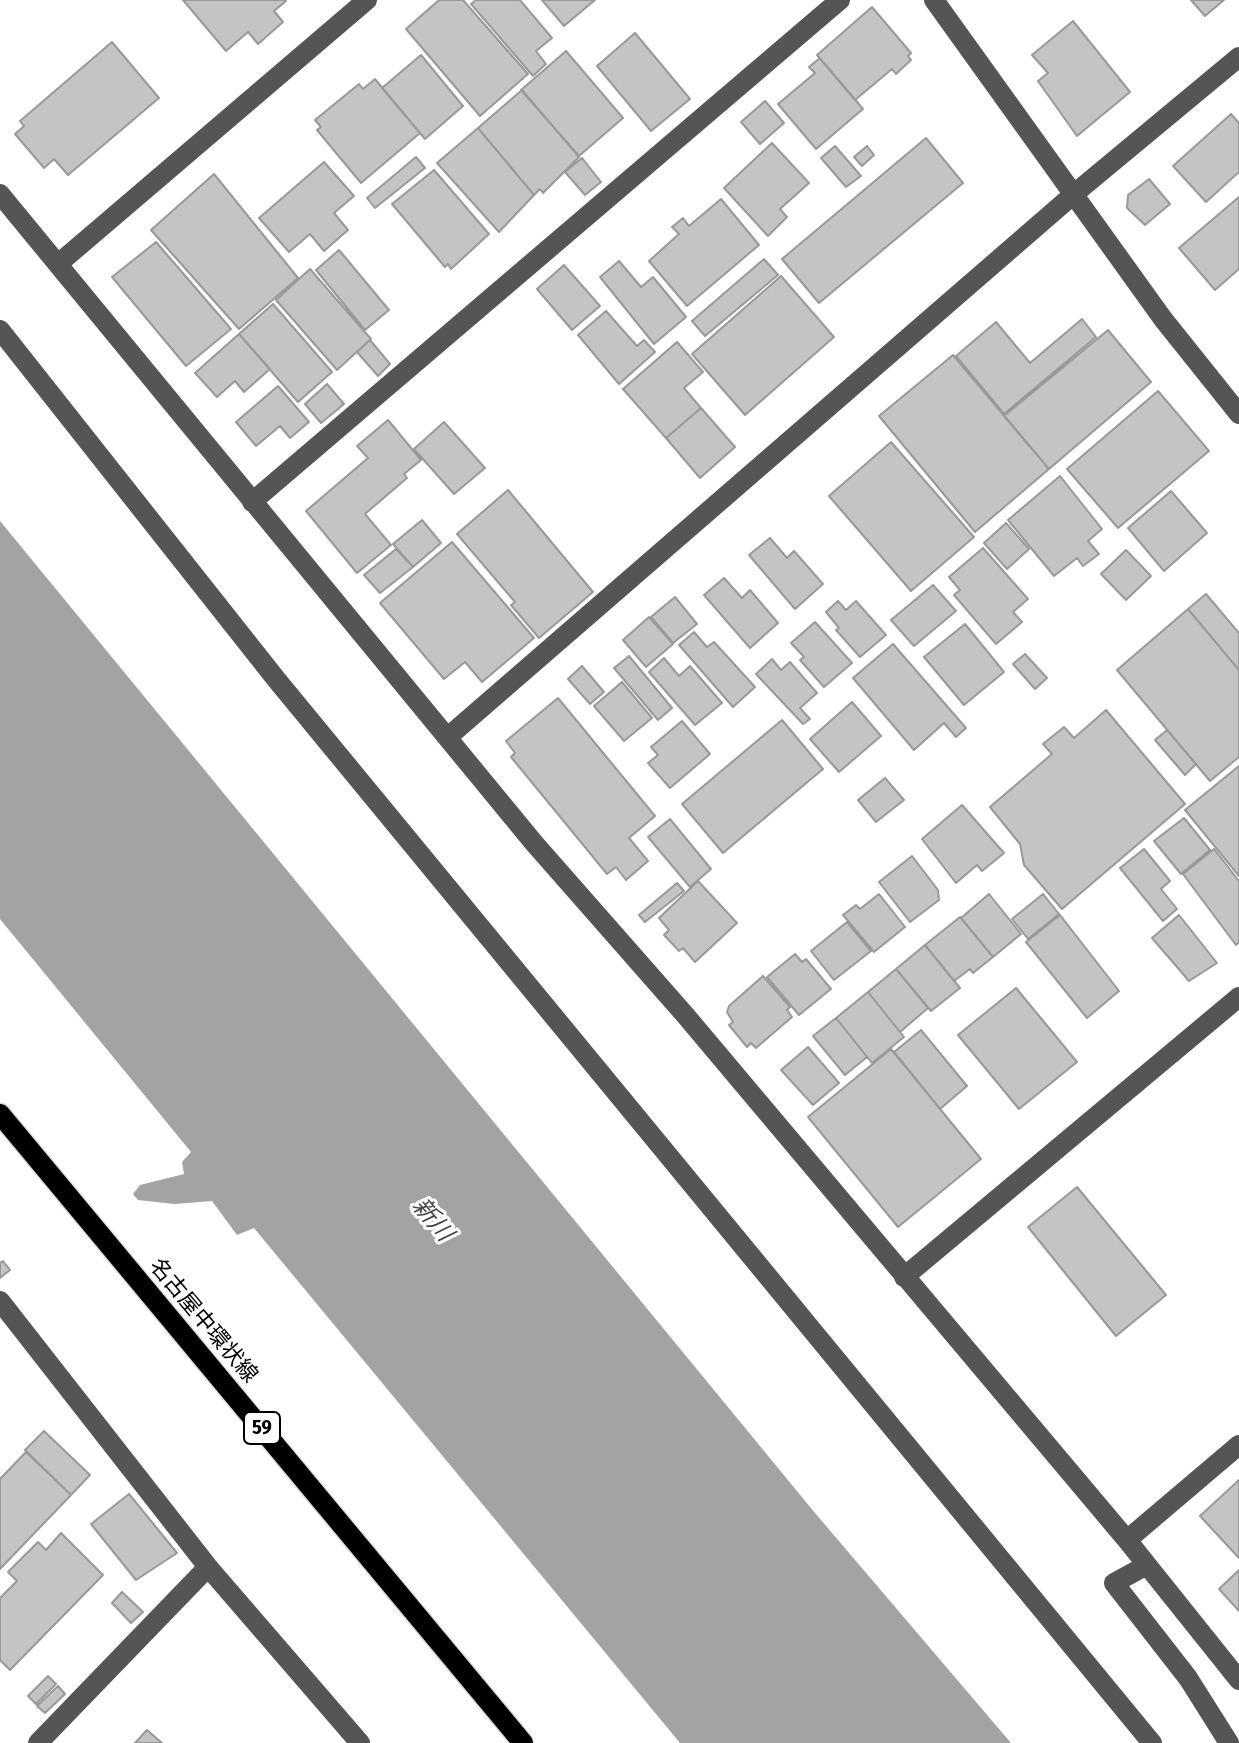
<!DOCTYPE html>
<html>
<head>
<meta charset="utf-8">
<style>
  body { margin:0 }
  canvas { display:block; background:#fff }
</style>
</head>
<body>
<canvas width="1239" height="1743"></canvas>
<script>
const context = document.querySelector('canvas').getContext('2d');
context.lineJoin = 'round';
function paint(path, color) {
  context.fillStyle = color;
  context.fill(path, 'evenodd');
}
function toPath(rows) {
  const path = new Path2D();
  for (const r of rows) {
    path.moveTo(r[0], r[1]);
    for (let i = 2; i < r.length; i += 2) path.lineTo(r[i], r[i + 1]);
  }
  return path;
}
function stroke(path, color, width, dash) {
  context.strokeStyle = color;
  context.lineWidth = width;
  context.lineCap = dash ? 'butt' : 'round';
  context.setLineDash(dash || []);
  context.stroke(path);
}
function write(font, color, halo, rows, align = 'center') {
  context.font = font + ' "Fira Sans Condensed","Noto Sans JP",sans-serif';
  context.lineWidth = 6;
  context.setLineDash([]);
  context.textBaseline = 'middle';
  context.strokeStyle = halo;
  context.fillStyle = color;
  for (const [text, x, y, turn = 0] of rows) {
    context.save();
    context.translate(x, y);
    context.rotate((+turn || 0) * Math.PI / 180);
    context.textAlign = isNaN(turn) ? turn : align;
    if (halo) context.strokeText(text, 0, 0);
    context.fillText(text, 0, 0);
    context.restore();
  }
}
paint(toPath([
  [0,521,815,1513,1011,1743,680,1743,254,1228,237,1235,212,1201,175,1204,138,1200,133,1194,140,1185,184,1174,182,1162,191,1152,0,919]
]), '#a3a3a3');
const building = toPath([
  [183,0,285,0,286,1,274,11,283,22,258,44,248,32,226,51,183,0],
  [439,0,463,0,528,74,480,116,406,29,439,0],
  [476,0,520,0,552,38,536,51,546,64,533,76,471,4,476,0],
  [542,0,595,0,564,26,542,0],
  [1191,0,1224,0,1205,16,1191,0],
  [872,7,911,53,908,56,911,60,896,74,892,69,855,100,817,55,872,7],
  [1073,21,1130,92,1077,136,1038,81,1048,73,1032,55,1073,21],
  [635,33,690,99,651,131,597,66,635,33],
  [112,42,159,98,68,175,54,159,44,168,15,134,24,126,20,121,112,42],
  [566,51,623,118,579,156,521,90,566,51],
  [421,55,463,106,425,139,382,88,421,55],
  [820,58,863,109,816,149,778,104,815,73,809,67,820,58],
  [375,79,420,133,361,183,317,130,321,127,315,120,359,84,363,89,375,79],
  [522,90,579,157,543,193,540,189,534,195,478,128,522,90],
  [765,101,784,123,760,144,741,122,765,101],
  [1231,114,1239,123,1239,172,1206,202,1173,166,1231,114],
  [478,128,534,195,499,232,437,163,478,128],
  [926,138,963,183,819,303,782,259,926,138],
  [772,143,809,183,780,209,787,217,768,236,724,188,772,143],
  [835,146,861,176,846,187,821,158,835,146],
  [867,146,874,155,862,166,854,157,867,146],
  [416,157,425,168,375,208,367,198,416,157],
  [582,158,601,182,585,195,565,172,582,158],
  [324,162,354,196,334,213,348,230,324,251,310,234,289,252,259,218,324,162],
  [434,170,489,234,451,269,448,264,445,267,392,204,434,170],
  [214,174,298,278,239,329,151,230,214,174],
  [1149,179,1170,204,1145,225,1127,208,1128,195,1149,179],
  [1239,197,1239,269,1215,290,1179,248,1239,197],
  [721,199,759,245,687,306,649,261,679,234,672,227,683,218,689,226,721,199],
  [156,242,231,329,186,366,112,277,156,242],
  [339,250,389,310,365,330,316,270,339,250],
  [764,259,778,275,705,336,692,321,764,259],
  [619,261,641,287,653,277,686,317,654,344,600,277,619,261],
  [564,265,600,306,572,330,537,289,564,265],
  [310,269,371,339,337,370,276,300,310,269],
  [781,276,834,337,745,415,692,354,781,276],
  [273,304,332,372,298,402,239,334,273,304],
  [606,311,637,346,644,340,655,352,619,384,578,335,606,311],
  [1082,319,1096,337,1004,414,956,356,996,322,1030,363,1082,319],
  [1108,330,1151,382,1049,469,1004,416,1108,330],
  [239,334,270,369,244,392,235,381,217,397,195,373,239,334],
  [370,340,390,364,378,376,357,352,370,340],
  [677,342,703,372,684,388,701,408,666,438,623,389,677,342],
  [953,355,1049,469,975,532,879,416,953,355],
  [327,384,344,404,321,423,305,404,327,384],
  [278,386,309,422,290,438,280,426,256,446,236,422,278,386],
  [1158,391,1209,451,1118,528,1067,469,1158,391],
  [701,408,735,447,700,478,666,438,701,408],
  [388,420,421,460,404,474,407,478,365,514,391,545,357,573,306,511,368,458,357,446,388,420],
  [444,422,485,468,454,494,414,449,444,422],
  [891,442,974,537,911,591,829,496,891,442],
  [1060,476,1102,529,1088,541,1099,554,1083,566,1077,558,1054,576,1008,520,1060,476],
  [508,490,593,592,539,638,511,605,515,602,457,534,508,490],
  [1171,491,1207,533,1164,571,1128,528,1171,491],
  [422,520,441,543,413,567,393,544,422,520],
  [1006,523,1029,549,1007,569,984,543,1006,523],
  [770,538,787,558,794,551,823,584,795,609,749,555,770,538],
  [452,542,534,638,482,682,465,662,444,679,380,603,452,542],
  [983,548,1028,599,1013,612,1022,622,996,644,954,595,960,590,949,577,983,548],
  [396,549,413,567,380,593,364,575,396,549],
  [1126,550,1151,576,1126,600,1101,574,1126,550],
  [724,578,742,598,750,590,778,623,750,648,704,595,724,578],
  [933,585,956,611,914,646,891,620,933,585],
  [1206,594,1239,633,1239,670,1188,609,1206,594],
  [675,597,697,624,673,643,651,617,675,597],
  [838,601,846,610,856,601,886,635,860,657,836,630,839,628,826,612,838,601],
  [1188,609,1239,670,1239,757,1210,781,1117,670,1188,609],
  [649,617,673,644,646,667,623,640,649,617],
  [815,622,852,663,824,687,800,660,804,657,791,643,815,622],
  [965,624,1004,672,964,705,924,657,965,624],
  [694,632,707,647,714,642,755,687,733,707,679,645,694,632],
  [893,644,966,728,956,737,944,723,914,750,853,678,893,644],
  [1025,654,1047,678,1035,689,1013,664,1025,654],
  [629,656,672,708,658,720,614,668,629,656],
  [664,658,679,676,690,666,722,703,695,725,649,672,664,658],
  [772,659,781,670,790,662,817,693,800,708,810,719,803,724,756,674,772,659],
  [582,666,604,692,590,704,568,679,582,666],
  [622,682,652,718,624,741,594,706,622,682],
  [558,698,655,816,629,838,648,861,626,880,616,867,607,874,511,757,515,753,506,741,558,698],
  [852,702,881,736,839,772,810,739,852,702],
  [1106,710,1185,804,1062,909,1024,865,1020,844,990,807,1052,754,1043,744,1064,727,1074,738,1106,710],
  [782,720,823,769,723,853,682,804,782,720],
  [682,721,710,754,670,788,648,763,658,755,651,747,682,721],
  [1167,730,1196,764,1185,775,1155,740,1167,730],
  [1239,766,1239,876,1185,810,1239,766],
  [885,778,904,800,876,822,858,800,885,778],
  [962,805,1004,853,982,871,977,865,956,883,922,839,962,805],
  [1184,818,1210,850,1181,874,1154,841,1184,818],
  [670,819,711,869,690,887,648,837,670,819],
  [1144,849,1170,881,1161,889,1177,909,1163,921,1120,868,1144,849],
  [1214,849,1239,881,1239,942,1236,945,1183,874,1214,849],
  [912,856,938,890,939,900,910,922,879,882,912,856],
  [698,881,737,923,695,962,683,948,679,951,664,935,669,930,659,918,698,881],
  [677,883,684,891,645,922,639,915,677,883],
  [879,894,905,927,874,952,843,915,856,905,860,909,879,894],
  [989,894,1021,934,993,957,961,918,989,894],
  [1043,894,1059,914,1028,939,1012,919,1043,894],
  [1060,915,1119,991,1087,1018,1026,942,1060,915],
  [1179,915,1217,963,1189,981,1152,938,1179,915],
  [960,917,993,957,973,973,970,969,954,981,925,945,960,917],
  [847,922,871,951,834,980,811,951,847,922],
  [925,945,960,988,931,1011,896,969,925,945],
  [795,954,802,962,806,959,831,989,799,1015,767,977,795,954],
  [896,969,928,1008,900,1032,868,992,896,969],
  [763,976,790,1007,787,1010,792,1017,756,1048,751,1043,747,1047,729,1025,733,1022,727,1012,729,1006,763,976],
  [1016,988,1077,1062,1019,1109,958,1035,1016,988],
  [868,992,904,1037,872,1063,836,1018,868,992],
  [836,1018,867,1057,845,1075,813,1036,836,1018],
  [921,1030,967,1086,940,1109,894,1052,921,1030],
  [808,1047,839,1083,813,1105,781,1070,808,1047],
  [891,1049,981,1159,898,1227,808,1117,891,1049],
  [1077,1187,1166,1295,1116,1336,1028,1227,1077,1187],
  [3,1261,10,1270,0,1278,0,1263,3,1261],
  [44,1431,90,1475,71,1495,25,1450,44,1431],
  [26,1452,71,1495,0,1569,0,1479,26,1452],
  [1239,1480,1239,1558,1200,1516,1239,1480],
  [129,1494,177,1553,136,1580,91,1524,129,1494],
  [61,1533,103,1575,10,1670,0,1660,0,1598,17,1581,8,1572,38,1542,46,1550,61,1533],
  [1239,1570,1239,1611,1219,1589,1239,1570],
  [122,1592,143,1612,131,1623,112,1603,122,1592],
  [48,1676,56,1684,36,1704,28,1696,48,1676],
  [58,1686,65,1694,45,1713,37,1706,58,1686],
  [147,1730,162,1743,135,1743,147,1730]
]);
paint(building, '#c4c4c4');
stroke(building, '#999', 2);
const major = toPath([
  [0,1114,523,1743]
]);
stroke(major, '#dbdbdb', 23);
stroke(toPath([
  [934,0,1163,319,1239,414],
  [0,194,534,843,686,1016,1127,1540,1239,1680],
  [58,264,367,0],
  [0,330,276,679,1152,1743],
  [252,502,840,0],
  [449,736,1074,194,1239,57],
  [904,1277,1239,997],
  [0,1301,208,1567,360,1743],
  [1127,1540,1239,1445],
  [1147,1565,1114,1583,1188,1678,1229,1743],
  [38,1743,208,1567]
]), '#555', 20);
stroke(major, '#000', 20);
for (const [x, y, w] of [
  [262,1428,36]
]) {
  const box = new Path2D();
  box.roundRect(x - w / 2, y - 16, w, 32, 6);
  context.fillStyle = '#fff';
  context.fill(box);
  stroke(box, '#000', 2);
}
write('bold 20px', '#000', null, [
  ["59",262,1428]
]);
write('22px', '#000', '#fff', [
  ["名古屋中環状線",203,1321,50]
]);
write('italic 24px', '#444', '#fff', [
  ["新川",432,1220,50]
]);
</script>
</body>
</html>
